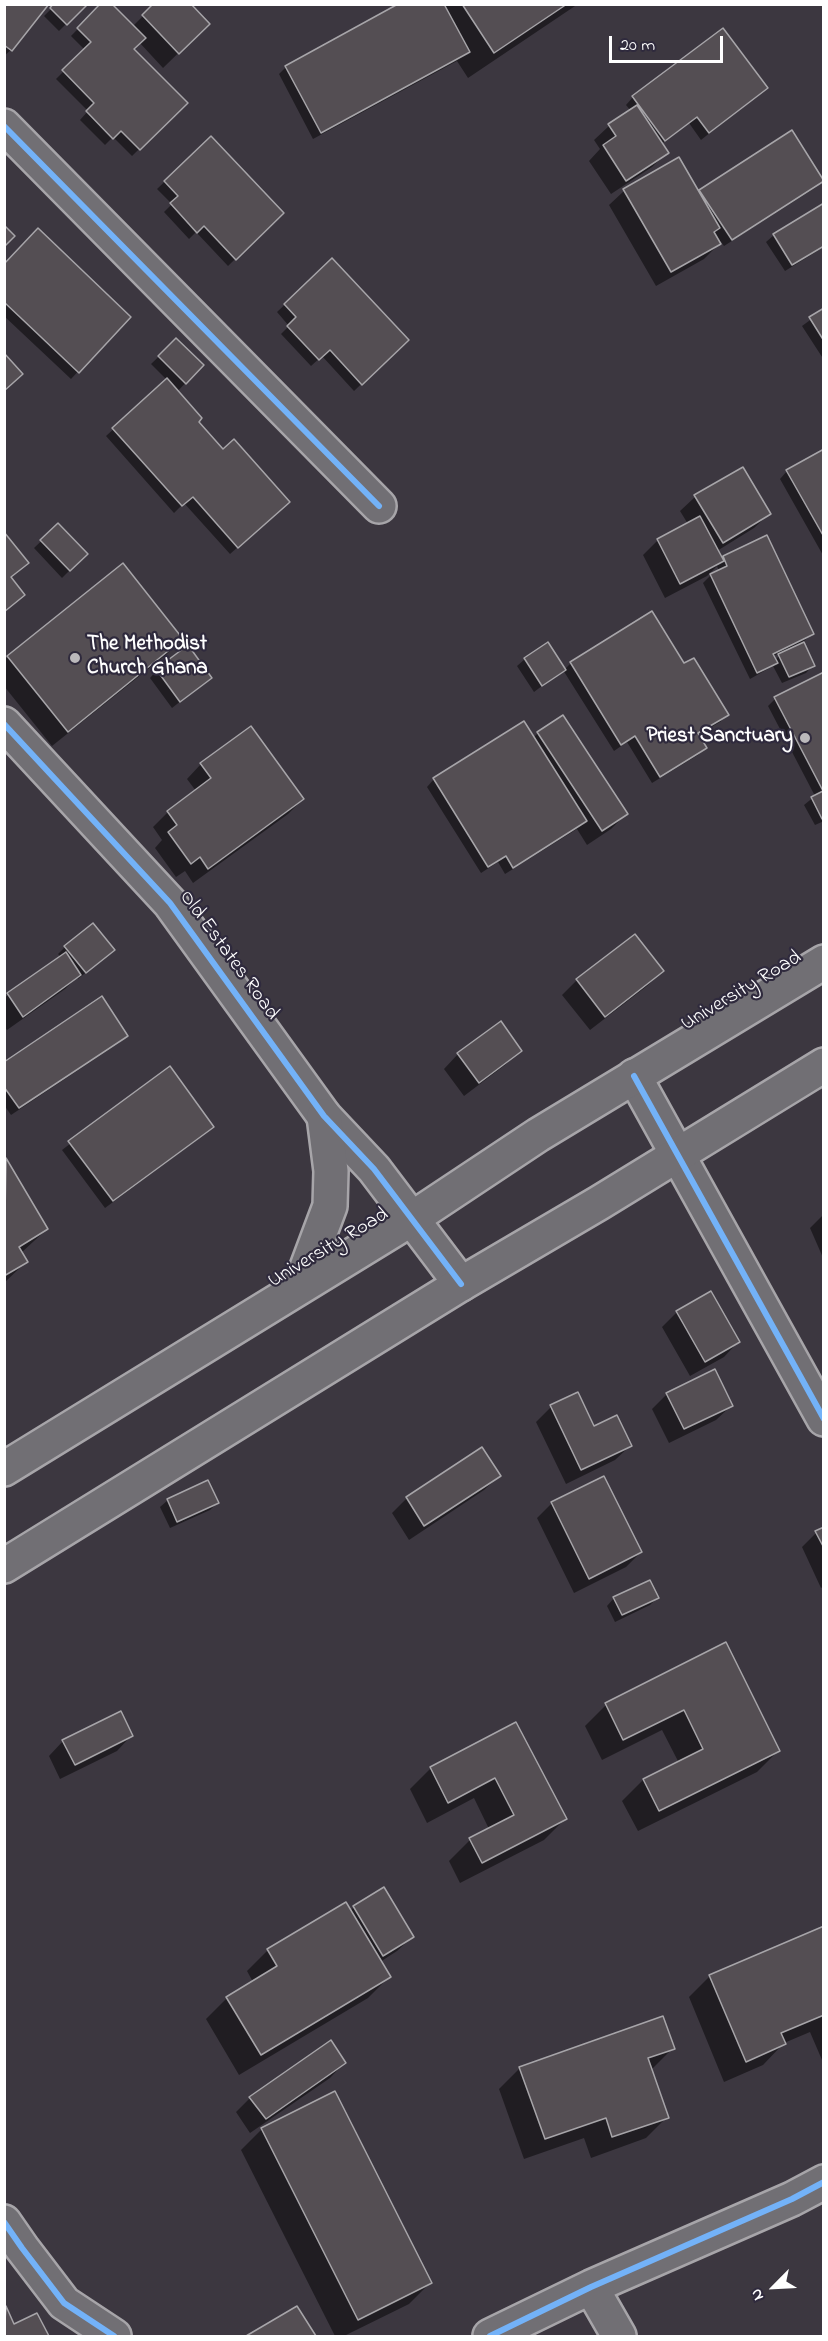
<!DOCTYPE html>
<html>
<head>
<meta charset="utf-8">
<style>
  body { margin:0 }
  #map { position:relative; width:828px; height:2341px; overflow:hidden; background:#3c3740; font-family:"Indie Flower",sans-serif }
  canvas { display:block }
  .frame { position:absolute; inset:0; border:6px solid #fff; pointer-events:none }
  .north { position:absolute; left:744px; top:2257px; width:60px; height:60px; -webkit-text-stroke:4px #2f2a3d; paint-order:stroke; rotate:246deg; font-size:16px; font-weight:700; line-height:24px; text-align:center; color:#fff }
  .north::after { content:''; display:block; margin:auto; width:21px; height:27px; background:#fff; clip-path:polygon(50% 0,100% 100%,50% 72%,0 100%) }
  .scale { position:absolute; left:609px; top:36px; width:114px; height:27px; box-sizing:border-box; border:3px solid #fff; border-top:0; padding-left:8px; font-size:18px; line-height:21px; white-space:nowrap; color:#fff; -webkit-text-stroke:4px #2f2a3d; paint-order:stroke }
</style>
</head>
<body>
<div id="map">
<canvas width="828" height="2341"></canvas>
<div class="frame"></div>
<div class="north">N</div>
<div class="scale">20 m</div>
</div>
<script>
const context = document.querySelector('canvas').getContext('2d');
context.lineJoin = 'round';
function paint(path, color) {
  context.fillStyle = color;
  context.fill(path, 'evenodd');
}
function toPath(rows) {
  const path = new Path2D();
  for (const r of rows) {
    path.moveTo(r[0], r[1]);
    for (let i = 2; i < r.length; i += 2) path.lineTo(r[i], r[i + 1]);
  }
  return path;
}
function stroke(path, color, width, dash) {
  context.strokeStyle = color;
  context.lineWidth = width;
  context.lineCap = dash ? 'butt' : 'round';
  context.setLineDash(dash || []);
  context.stroke(path);
}
function write(font, color, halo, rows, align = 'center') {
  context.font = font + ' "Indie Flower",sans-serif';
  context.lineWidth = 4.5;
  context.setLineDash([]);
  context.textBaseline = 'middle';
  context.strokeStyle = halo;
  context.fillStyle = color;
  for (const [text, x, y, turn = 0] of rows) {
    context.save();
    context.translate(x, y);
    context.rotate((+turn || 0) * Math.PI / 180);
    context.textAlign = isNaN(turn) ? turn : align;
    if (halo) context.strokeText(text, 0, 0);
    context.fillText(text, 0, 0);
    context.restore();
  }
}
paint(toPath([
  [4,4,11,50,4,56],
  [56,4,86,4,59,31,44,16],
  [102,4,132,27,155,4,208,24,163,68,139,42,132,49,186,103,132,156,113,137,105,145,80,120,88,111,56,79,85,50,71,36],
  [401,4,578,4,468,78,457,61,313,139,279,74,286,67],
  [766,88,701,140,689,123,661,144,667,152,652,167,611,194,589,161,600,149,594,140,609,126,631,111,626,105,633,97],
  [210,138,282,213,228,266,196,232,189,239,164,212,172,204,157,189],
  [823,181,815,188,724,246,721,242,704,259,656,286,609,205,624,191,698,193,700,191],
  [824,204,824,247,785,271,766,242,774,235],
  [332,260,407,340,354,391,322,356,311,366,281,334,289,326,277,312],
  [4,265,129,317,71,379,4,316],
  [824,310,824,360,802,326],
  [176,340,202,365,177,392,197,422,223,451,281,509,230,554,184,503,174,513,106,436,167,380,151,364],
  [824,451,824,557,780,479,787,471],
  [742,469,769,514,754,528,717,551,722,560,724,558,812,634,803,642,813,665,806,673,782,683,773,666,750,679,703,583,711,575,719,571,717,566,707,576,665,598,643,555,658,540,688,524,680,511,695,497],
  [782,652,782,653,775,660,773,656],
  [58,525,86,554,62,578,34,548],
  [122,565,181,639,167,654,52,746,4,686,4,660],
  [525,659,564,670,571,663,684,665,727,715,720,722,698,735,705,747,698,755,652,783,627,742,614,751,563,670,534,692,517,666],
  [157,670,210,678,172,708,150,678],
  [824,674,824,821,815,825,804,805,815,796,768,706,775,699],
  [538,733,626,814,611,829,587,845,577,829,505,874,498,862,481,873,427,787,434,779,533,738],
  [201,764,303,799,288,814,193,883,185,871,176,877,155,848,162,840,153,827,168,812,196,791,187,779],
  [635,936,662,971,647,986,590,1030,562,995,577,980],
  [65,947,113,950,78,979,77,977,65,989,7,1030,4,1026,4,998,61,957,58,954],
  [126,1035,119,1043,11,1115,4,1105,4,1064],
  [520,1051,505,1065,464,1096,444,1069,458,1054],
  [169,1068,205,1134,105,1208,62,1150],
  [4,1161,47,1229,21,1253,26,1262,4,1283],
  [824,1214,824,1260,810,1228],
  [677,1312,738,1342,724,1357,690,1376,662,1327],
  [667,1394,731,1406,716,1420,669,1443,652,1409],
  [551,1407,593,1428,630,1446,615,1460,566,1484,536,1422],
  [481,1449,499,1476,484,1490,409,1540,392,1513,407,1498],
  [168,1500,217,1503,210,1510,170,1528,160,1507],
  [552,1503,641,1552,626,1567,574,1593,537,1518],
  [824,1529,824,1586,821,1588,802,1547,816,1533],
  [614,1598,657,1598,650,1605,615,1622,607,1606],
  [725,1644,778,1751,757,1772,638,1831,622,1801,643,1780,679,1763,662,1730,602,1760,585,1726,606,1705],
  [516,1724,565,1819,544,1840,460,1883,449,1861,470,1840,489,1829,474,1798,427,1823,410,1789,431,1768],
  [131,1736,117,1751,60,1779,49,1756,63,1741],
  [345,1904,350,1911,354,1907,412,1937,397,1951,380,1962,389,1977,368,1998,239,2075,206,2019,227,1998,253,1982,247,1971,268,1950],
  [824,1928,824,2059,822,2060,810,2032,784,2043,763,2065,724,2082,689,1997,710,1976],
  [673,2048,651,2070,667,2117,646,2138,591,2158,584,2138,524,2159,499,2089,520,2068],
  [344,2063,330,2078,250,2133,236,2112,250,2098],
  [262,2129,430,2283,409,2304,344,2336,335,2336,241,2150],
  [4,2308,14,2326,36,2315,47,2336,4,2336],
  [296,2308,314,2336,249,2336]
]), '#0007');
const building = toPath([
  [4,4,49,4,12,51,4,45,4,4],
  [53,4,88,4,67,25,50,8,53,4],
  [100,4,112,4,146,38,134,49,188,103,140,150,121,131,113,139,86,111,94,103,62,70,91,42,77,28,100,4],
  [153,4,191,4,210,24,179,54,142,15,153,4],
  [398,4,444,4,470,52,321,133,285,66,398,4],
  [462,4,567,4,494,53,462,4],
  [723,28,768,88,709,133,697,117,665,141,632,96,723,28],
  [637,105,669,153,626,181,603,145,616,136,608,124,637,105],
  [792,130,824,181,732,240,699,190,792,130],
  [211,136,284,213,236,260,204,226,197,233,170,203,178,196,164,181,211,136],
  [679,157,720,228,714,232,721,244,671,272,623,189,679,157],
  [824,203,824,246,792,265,773,234,824,203],
  [4,225,15,236,4,247,4,225],
  [38,228,131,317,79,373,4,302,4,264,38,228],
  [332,258,409,340,362,385,330,350,319,360,287,326,296,317,284,304,332,258],
  [824,308,824,341,809,317,824,308],
  [176,338,204,365,186,384,158,356,176,338],
  [4,353,23,374,4,391,4,353],
  [167,378,202,418,199,422,223,449,234,439,290,502,238,548,193,497,182,506,112,428,167,378],
  [824,449,824,537,786,470,824,449],
  [743,467,771,514,723,543,694,495,743,467],
  [700,516,724,561,680,584,657,539,700,516],
  [58,523,88,554,70,571,40,540,58,523],
  [4,532,29,563,11,577,25,595,4,612,4,532],
  [767,535,814,634,773,654,778,663,757,673,710,574,727,566,723,556,767,535],
  [123,563,183,639,68,732,7,656,123,563],
  [652,611,684,663,694,658,729,715,698,733,707,748,660,777,635,736,621,745,570,662,652,611],
  [548,642,566,670,542,686,524,658,548,642],
  [804,642,815,666,789,677,778,654,804,642],
  [188,645,212,678,180,702,156,669,188,645],
  [824,672,824,818,822,819,811,797,823,791,774,697,824,672],
  [563,715,628,814,602,831,537,732,563,715],
  [524,721,587,821,513,868,506,856,488,867,433,778,524,721],
  [251,726,304,799,208,869,200,857,191,864,168,832,177,825,167,811,211,778,200,763,251,726],
  [93,923,115,950,86,973,64,946,93,923],
  [635,934,664,971,605,1017,576,979,635,934],
  [66,952,81,975,23,1017,7,993,66,952],
  [102,996,128,1036,19,1108,4,1087,4,1062,102,996],
  [501,1021,522,1051,479,1083,457,1053,501,1021],
  [170,1066,214,1127,113,1201,68,1141,170,1066],
  [6,1158,48,1229,19,1247,28,1262,4,1276,6,1158],
  [711,1291,740,1342,705,1362,676,1311,711,1291],
  [715,1369,733,1406,684,1429,666,1393,715,1369],
  [578,1392,594,1426,617,1415,632,1446,581,1470,550,1405,578,1392],
  [482,1447,501,1476,424,1526,406,1497,482,1447],
  [604,1476,642,1552,589,1579,551,1502,604,1476],
  [208,1480,219,1503,177,1522,167,1499,208,1480],
  [824,1527,824,1548,815,1531,824,1527],
  [650,1580,659,1598,622,1615,613,1597,650,1580],
  [726,1642,780,1751,659,1811,643,1779,703,1749,684,1710,623,1740,605,1703,726,1642],
  [121,1711,133,1736,75,1765,62,1740,121,1711],
  [516,1722,567,1819,482,1863,469,1838,514,1815,495,1778,448,1803,430,1767,516,1722],
  [384,1887,414,1937,383,1956,353,1906,384,1887],
  [346,1902,391,1977,261,2055,226,1997,277,1966,267,1949,346,1902],
  [824,1926,824,2015,781,2033,786,2044,746,2062,709,1975,824,1926],
  [663,2016,675,2049,648,2058,669,2118,612,2137,606,2118,545,2139,519,2067,663,2016],
  [331,2040,346,2063,266,2119,249,2097,331,2040],
  [335,2091,432,2283,358,2320,261,2128,335,2091],
  [6,2306,14,2324,37,2313,49,2336,4,2336,6,2306],
  [297,2306,316,2336,246,2336,297,2306]
]);
paint(building, '#544e53');
stroke(building, '#a7a5a9', 1.5);
const minor = toPath([
  [4,126,379,506],
  [4,724,170,903,324,1116,374,1169,461,1284],
  [634,1076,824,1419],
  [4,2222,22,2248,64,2303,114,2336],
  [591,2287,619,2336],
  [490,2336,591,2287,792,2199,824,2182]
]);
const highway = toPath([
  [300,1286,330,1206,331,1171,324,1116],
  [4,1469,413,1218,538,1135,824,962],
  [4,1566,461,1284,599,1203,824,1065]
]);
stroke(minor, '#a7a5a9', 38);
stroke(highway, '#a7a5a9', 38);
stroke(minor, '#716f74', 33);
stroke(highway, '#716f74', 33);
stroke(toPath([
  [4,126,379,506],
  [4,724,170,903,324,1116,374,1169,461,1284],
  [634,1076,824,1419],
  [4,2222,22,2248,64,2303,114,2336],
  [490,2336,591,2287,792,2199,824,2182]
]), '#73b2f8', 6);
for (const [x, y, r, color] of [
  [75,658,6,"#bbb9bc"],
  [805,738,6,"#bbb9bc"]
]) {
  const dot = new Path2D();
  dot.arc(x, y, r, 0, 2 * Math.PI);
  context.fillStyle = color;
  context.fill(dot);
  stroke(dot, '#2f2a3d', 2);
}
write('bold 21px', '#fff', '#2f2a3d', [
  ["The Methodist",87,646],
  ["Church Ghana",87,670],
  ["Priest Sanctuary",793,738,"right"]
], 'left');
write('21px', '#fff', '#2f2a3d', [
  ["Old Estates Road",228,956,54],
  ["University Road",742,992,-31],
  ["University Road",329,1249,-31]
]);
</script>
</body>
</html>
